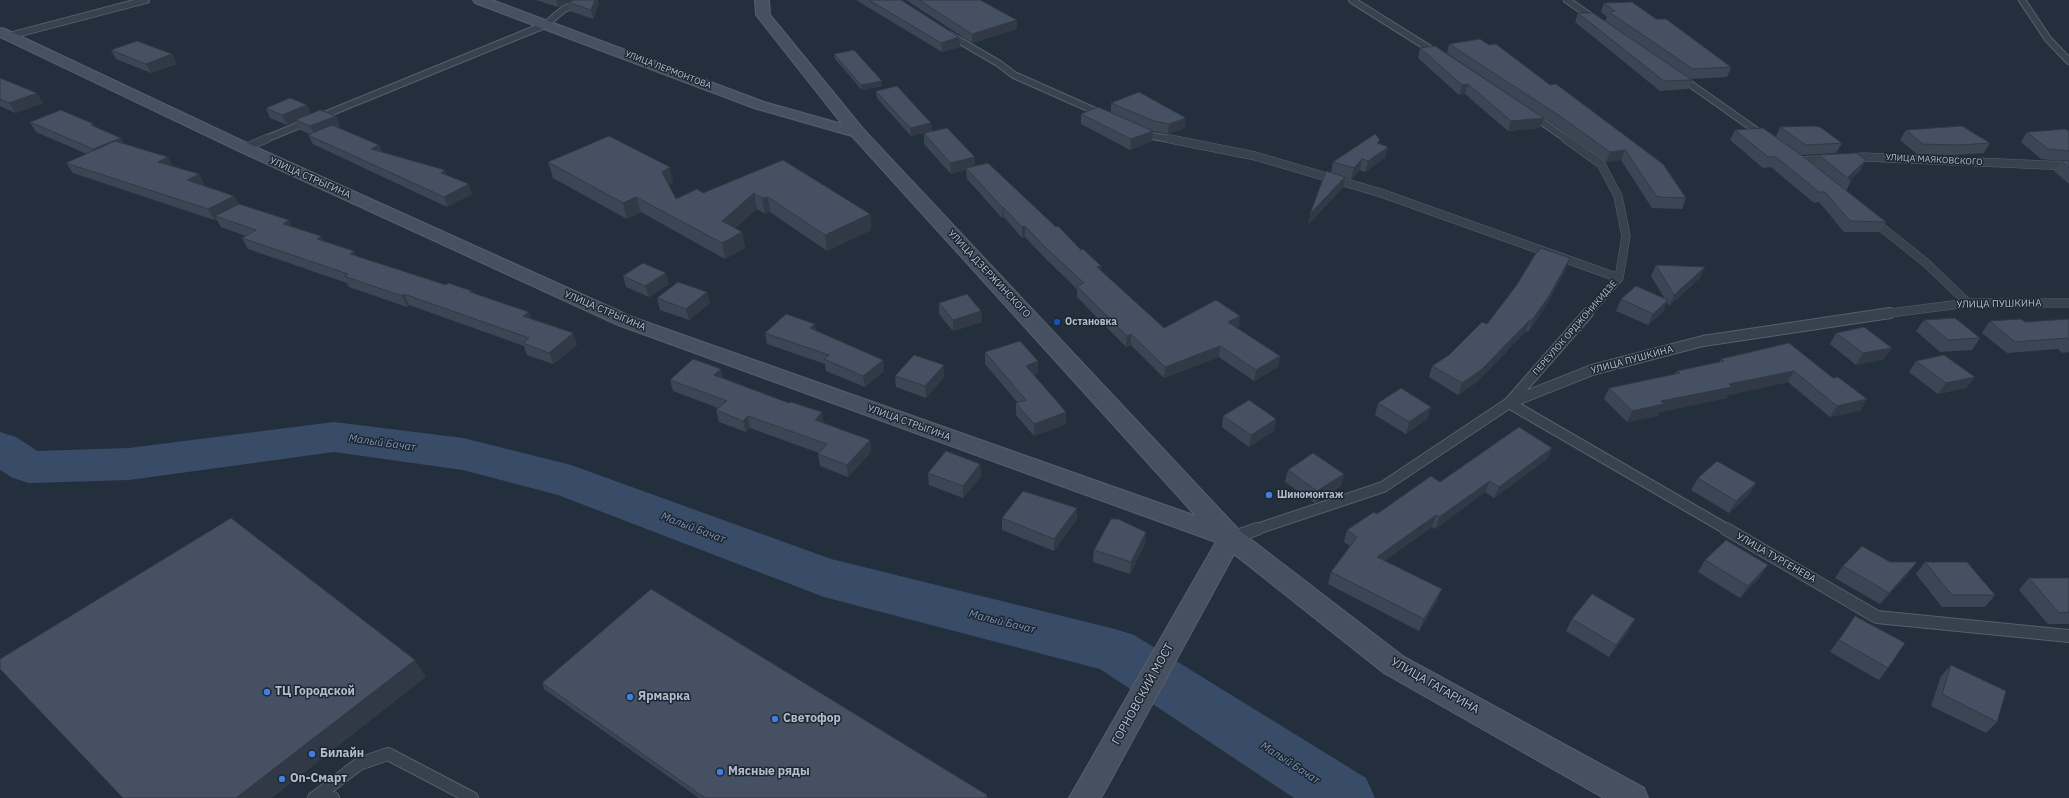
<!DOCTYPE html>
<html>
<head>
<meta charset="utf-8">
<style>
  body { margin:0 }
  canvas { display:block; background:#242f3e }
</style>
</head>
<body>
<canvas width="2069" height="798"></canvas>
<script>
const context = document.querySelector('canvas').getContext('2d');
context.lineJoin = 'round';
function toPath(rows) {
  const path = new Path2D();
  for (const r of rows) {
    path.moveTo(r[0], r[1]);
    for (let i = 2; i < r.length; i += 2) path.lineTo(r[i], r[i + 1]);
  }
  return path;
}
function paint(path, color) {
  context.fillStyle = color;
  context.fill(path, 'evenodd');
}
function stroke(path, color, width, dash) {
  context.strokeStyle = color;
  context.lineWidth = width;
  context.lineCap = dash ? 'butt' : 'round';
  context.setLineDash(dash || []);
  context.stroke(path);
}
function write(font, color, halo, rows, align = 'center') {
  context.font = font + ' "IBM Plex Sans",sans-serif';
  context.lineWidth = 3;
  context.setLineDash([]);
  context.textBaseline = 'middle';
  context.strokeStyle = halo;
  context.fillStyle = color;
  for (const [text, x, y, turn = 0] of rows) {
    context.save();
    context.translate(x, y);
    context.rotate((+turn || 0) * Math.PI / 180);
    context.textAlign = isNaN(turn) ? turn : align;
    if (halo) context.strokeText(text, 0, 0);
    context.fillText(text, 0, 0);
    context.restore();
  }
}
paint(toPath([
  [334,422,463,438,571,465,831,559,1115,629,1134,635,1366,778,1375,798,1294,798,1100,669,824,597,558,495,463,470,334,452,129,480,29,483,13,478,0,470,0,432,16,437,37,451,129,448,334,422]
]), '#394c67');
const laneFar3 = toPath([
  [1352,0,1438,54],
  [1567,0,1596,20],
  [2022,0,2048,39,2069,61],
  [948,34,998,63,1014,75,1104,115],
  [9,36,146,0],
  [1679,76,1764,136],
  [1532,115,1568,140],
  [1140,131,1152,136,1175,140],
  [263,140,545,25,564,9,586,0]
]);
const laneFar2 = toPath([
  [1170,139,1255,156,1381,193,1619,278],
  [1566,139,1601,164,1618,196,1626,236,1619,278,1587,314],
  [245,148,266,139],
  [1849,158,1864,157,2069,166],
  [1799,161,1829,159],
  [1871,219,1925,262,1968,303],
  [1882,314,1968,303,2069,303]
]);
const laneFar1 = toPath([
  [1588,313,1509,403,1728,530],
  [1254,530,1383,487,1509,403,1592,370,1703,341,1890,313]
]);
const lane = toPath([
  [1726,529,1877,617,2069,636],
  [1231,538,1257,529],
  [317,796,359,764,388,754,472,798],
  [314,798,317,796,333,798]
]);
const secondary = toPath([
  [473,0,492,0,764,102,842,124,756,15,755,0,769,0,770,15,864,130,1240,531,1404,657,1644,788,1648,798,1604,798,1384,673,1234,554,1101,798,1069,798,1216,542,618,325,239,151,0,37,0,28,5,29,251,145,632,317,1196,516,852,136,754,108,475,3,473,0]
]);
stroke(laneFar3, '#565f6c', 8);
stroke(laneFar2, '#565f6c', 9);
stroke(laneFar1, '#565f6c', 12);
stroke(lane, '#565f6c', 14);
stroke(secondary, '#565f6c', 2);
stroke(laneFar3, '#38414e', 6);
stroke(laneFar2, '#38414e', 8);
stroke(laneFar1, '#38414e', 10);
stroke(lane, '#38414e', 12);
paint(secondary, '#465061');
paint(toPath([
  [536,0,598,0,599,4,593,19,570,11,568,3,558,7],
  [856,0,901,0,959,37,960,47,942,52],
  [906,0,980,0,1017,29,972,43],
  [1604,3,1656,19,1731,67,1727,77,1690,79,1692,80,1688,89,1660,91,1575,22,1578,13,1605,21,1607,17,1601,12],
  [1449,44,1489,45,1686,198,1682,209,1652,208,1621,160,1606,162,1556,126,1447,53],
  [1420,48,1540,128,1508,131,1465,94,1459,95,1418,58],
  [111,50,172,54,177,64,151,73,116,59],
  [834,54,882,81,882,86,862,90,835,59],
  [0,78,43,103,16,113,0,106],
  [876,91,931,123,932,131,911,136,877,98],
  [1111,103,1185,128,1168,134,1153,131,1152,141,1130,150,1081,124,1081,114,1111,112],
  [266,108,336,116,340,126,337,127,379,145,382,152,447,175,472,194,447,207,313,144,308,135,310,134,300,130,296,122,287,125,270,118],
  [30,122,96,127,124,144,173,166,199,174,204,185,203,186,234,196,238,204,324,241,354,251,356,256,446,285,472,291,473,293,531,319,573,333,577,345,553,364,527,355,524,346,409,305,407,307,349,287,347,283,248,249,242,238,246,236,221,227,216,219,214,220,73,173,66,163,87,154,36,132],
  [1780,127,1842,143,1836,153,1801,155,1814,165,1819,155,1866,160,1860,171,1850,180,1851,181,1846,191,1886,222,1879,232,1844,232,1819,202,1814,203,1771,167,1763,168,1730,140,1735,130,1776,137],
  [1906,130,1990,143,1984,153,1953,155,1917,154,1900,140],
  [2068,131,2069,131,2069,184,2054,171,2061,161,2041,159,2021,142,2027,132],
  [924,133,975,166,1056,227,1081,250,1101,266,1101,271,1164,328,1239,327,1237,328,1280,356,1278,367,1254,381,1219,357,1164,378,1131,345,1126,347,1077,297,1077,289,1046,259,1025,237,1022,238,1004,217,1002,218,967,179,966,170,951,174,924,144],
  [1379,144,1388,147,1385,158,1365,172,1360,170,1351,179,1331,173,1333,162],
  [783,160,870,214,871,230,827,251,770,212,765,214,757,209,735,228,742,232,745,248,725,259,641,212,627,219,553,178,548,162,673,183,669,185,676,199,703,193],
  [1570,258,1566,269,1545,307,1528,332,1526,331,1477,382,1458,395,1429,377,1432,366,1449,355],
  [1656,265,1705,267,1700,278,1669,306,1667,302,1663,312,1648,325,1616,311,1621,299,1665,299,1651,276],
  [623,276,669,284,649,297,626,287],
  [657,298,710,303,689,320,660,310],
  [939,303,981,311,982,322,953,331,939,314],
  [2069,319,2069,352,2062,353,2058,349,2007,353,1982,333,1990,321,2025,322],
  [1924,320,1980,338,1972,350,1940,352,1916,331],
  [816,331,883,360,884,371,865,387,826,371,825,364,767,344,765,333],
  [1836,333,1884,359,1856,365,1830,344],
  [1789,343,1833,378,1867,399,1860,411,1830,417,1788,382,1728,395,1726,398,1660,412,1658,416,1627,422,1604,399,1609,388,1675,374,1677,371,1719,362,1721,359],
  [985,352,1038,373,1033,374,1066,424,1034,436,1016,415,1016,403,1018,403,985,364],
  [1916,361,1975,377,1966,388,1938,394,1909,372],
  [944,365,944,377,926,398,896,387,895,376],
  [723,379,824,423,870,440,871,452,848,477,820,466,818,454,819,453,750,428,746,432,719,422,716,410,718,408,673,391,670,380],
  [1378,403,1428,418,1406,434,1375,415],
  [1223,416,1276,419,1274,431,1249,447,1222,427],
  [1552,448,1547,459,1494,498,1485,492,1435,529,1432,527,1384,561,1437,601,1419,631,1328,584,1331,572,1350,546,1344,542,1347,530,1440,482],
  [980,464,981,476,963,498,929,485,928,473],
  [1288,470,1341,486,1315,503,1285,482],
  [1698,478,1756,483,1749,495,1729,513,1691,490],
  [1002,518,1077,519,1054,551,1002,530],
  [1145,544,1130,574,1093,562,1094,550],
  [1705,560,1760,577,1740,598,1698,572],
  [1925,562,1995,595,1985,607,1942,607,1916,574],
  [1843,566,1908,574,1880,604,1835,578],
  [2029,578,2069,578,2069,624,2048,624,2019,590],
  [1855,616,1888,668,1879,680,1830,652],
  [1572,619,1629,631,1609,657,1566,631],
  [1951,665,1997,722,1986,733,1931,706,1941,676],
  [542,683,987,795,987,798,699,798,544,689]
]), '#3b4654');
paint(toPath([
  [556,0,574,0,558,7],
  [595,0,598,0,599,4,593,19,591,10],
  [1017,20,1017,29,972,43,972,34],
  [959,37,960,47,942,52,941,43],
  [172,54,177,64,151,73,146,64],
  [882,81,882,86,862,90,861,85],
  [1468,84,1465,94,1459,95,1462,85],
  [37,93,43,103,16,113,9,103],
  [307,105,312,115,295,120,296,122,287,125,282,115],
  [336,116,340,126,315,136,310,126],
  [1186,118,1185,128,1168,134,1169,124],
  [1544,118,1540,128,1508,131,1511,121],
  [931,123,932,131,911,136,910,128],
  [1153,131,1152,141,1130,150,1131,139],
  [121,138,127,148,99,159,93,149],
  [379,145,383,155,371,149],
  [1388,147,1385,158,1365,172,1368,161],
  [1625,150,1621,160,1606,162,1610,152],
  [168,157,174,168,158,162],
  [975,157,975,168,966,168,966,170,951,174,950,163],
  [1362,159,1360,170,1351,179,1354,168],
  [1866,160,1860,171,1850,180,1848,177],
  [670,167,673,183,665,187,662,172],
  [445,170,449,180,441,173],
  [199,174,204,185,193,191,187,180],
  [1345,177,1343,188,1308,225,1310,214],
  [469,184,472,194,447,207,444,197],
  [754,193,757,209,725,237,722,221],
  [234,196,240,206,215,216,216,219,214,220,208,209],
  [636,197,641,212,627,219,623,203],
  [768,197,770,212,765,214,762,198],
  [1002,207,1003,207,1004,217,1002,218],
  [870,214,871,230,827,251,825,235],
  [289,220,294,231,283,224],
  [1025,226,1025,237,1022,238,1022,227],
  [742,232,745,248,725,259,722,243],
  [321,236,327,247,317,239],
  [354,251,359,262,350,254],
  [1570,258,1566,269,1545,307,1528,332,1532,320],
  [1101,266,1101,277,1097,267],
  [1705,267,1700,278,1669,306,1674,295],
  [666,273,669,284,649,297,645,286],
  [707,292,710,303,689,320,686,309],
  [404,294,409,305,407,307,402,296],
  [1668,300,1663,312,1648,325,1653,314],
  [981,311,982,322,953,331,953,320],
  [529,312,533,323,523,316],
  [1240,316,1239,327,1226,334,1228,322],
  [1530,320,1526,331,1477,382,1458,395,1462,383],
  [815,324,817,335,810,328],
  [573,333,577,345,553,364,549,353],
  [1131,334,1131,345,1126,347,1127,336],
  [1220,346,1219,357,1164,378,1165,367],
  [1892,348,1884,359,1856,365,1863,353],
  [1280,356,1278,367,1254,381,1256,370],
  [883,360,884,371,865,387,863,376],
  [1038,361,1038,373,1026,377,1026,366],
  [944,365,944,377,926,398,925,386],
  [721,369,724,381,714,375],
  [1794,371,1788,382,1728,395,1726,398,1660,412,1658,416,1627,422,1632,411,1661,401,1729,384],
  [1975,377,1966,388,1938,394,1946,383],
  [1867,399,1860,411,1830,417,1837,406],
  [1431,407,1428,418,1406,434,1409,422],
  [822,412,824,424,815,420],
  [1066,412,1066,424,1034,436,1034,424],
  [748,416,750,428,746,432,743,421],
  [1276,419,1274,431,1249,447,1251,435],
  [870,440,871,452,848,477,847,465],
  [1552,448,1547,459,1494,498,1499,487],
  [980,464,981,476,963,498,963,486],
  [1344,474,1341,486,1315,503,1317,491],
  [1490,481,1485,492,1435,529,1439,517],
  [1756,483,1749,495,1729,513,1736,501],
  [1077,508,1077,519,1054,551,1054,539],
  [1436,515,1432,527,1373,569,1377,557],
  [1146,532,1145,544,1130,574,1131,562],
  [1917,562,1908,574,1880,604,1889,593],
  [1768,565,1760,577,1740,598,1748,586],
  [1442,589,1437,601,1419,631,1424,619],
  [1635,619,1629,631,1609,657,1616,645],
  [415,660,426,677,272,798,236,798]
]), '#303945');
const building = toPath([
  [574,0,595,0,591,10,568,2,574,0],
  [869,0,901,0,959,37,941,43,869,0],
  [919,0,980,0,1017,20,972,34,919,0],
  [1632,2,1656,19,1666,19,1731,67,1693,69,1609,12,1615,11,1604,3,1632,2],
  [1578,13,1593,13,1692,80,1664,81,1578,13],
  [1480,39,1489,45,1496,44,1550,85,1556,84,1663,164,1686,198,1657,197,1625,150,1610,152,1560,116,1449,44,1480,39],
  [137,41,172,54,146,64,111,50,137,41],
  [1435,46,1544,118,1511,121,1468,84,1462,85,1420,48,1435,46],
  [854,50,882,81,861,85,834,54,854,50],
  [0,78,37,93,9,103,0,99,0,78],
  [897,86,931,123,910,128,876,91,897,86],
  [1139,92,1186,118,1169,124,1154,121,1111,103,1139,92],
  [290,98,307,105,282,115,266,108,290,98],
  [1098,107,1153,131,1131,139,1081,114,1098,107],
  [61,110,94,124,91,125,121,138,93,149,30,122,61,110],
  [320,110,336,116,310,126,295,120,320,110],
  [332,125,379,145,371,149,445,170,441,173,469,184,444,197,308,135,332,125],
  [1812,126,1820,127,1842,143,1806,145,1780,127,1812,126],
  [1962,126,1990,143,1959,145,1923,144,1906,130,1962,126],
  [947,128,975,157,950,163,924,133,947,128],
  [1763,128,1801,155,1886,222,1850,221,1825,192,1819,192,1776,157,1768,157,1735,130,1763,128],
  [2065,129,2069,131,2069,151,2048,149,2027,132,2065,129],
  [1375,134,1380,140,1377,143,1388,147,1368,161,1362,159,1354,168,1333,162,1375,134],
  [609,136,670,167,662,172,676,199,697,189,703,193,783,160,870,214,825,235,768,197,762,198,754,193,722,221,742,232,722,243,636,197,623,203,548,162,609,136],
  [115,141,168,157,158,162,199,174,187,180,234,196,208,209,66,163,115,141],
  [1856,153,1866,160,1848,177,1851,181,1819,155,1856,153],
  [2061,160,2069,161,2069,168,2061,160],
  [988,163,1056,227,1058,226,1081,250,1083,249,1101,266,1097,267,1164,328,1216,300,1240,316,1228,322,1280,356,1256,370,1220,346,1165,367,1131,334,1127,336,1077,286,1084,283,1046,248,1025,226,1022,227,1003,207,1002,207,966,168,988,163],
  [1326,171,1345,177,1310,214,1326,171],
  [239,204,289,220,283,224,321,236,317,239,354,251,350,254,446,285,448,283,472,291,470,292,529,312,523,316,573,333,549,353,523,343,529,338,404,294,402,296,344,276,348,274,242,238,256,230,215,216,239,204],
  [1541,248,1570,258,1549,296,1532,320,1530,320,1481,370,1462,383,1432,366,1449,355,1482,322,1487,324,1516,286,1535,255,1541,248],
  [643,263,666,273,645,286,623,276,643,263],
  [1656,265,1705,267,1674,295,1656,265],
  [678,282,707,292,686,309,657,298,678,282],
  [1636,286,1668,300,1653,314,1621,299,1636,286],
  [967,294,981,311,953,320,939,303,967,294],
  [786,314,815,324,810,328,883,360,863,376,824,359,829,355,765,333,786,314],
  [1955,318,1980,338,1948,340,1924,320,1955,318],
  [2021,319,2025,322,2069,319,2069,340,2067,338,2015,342,1990,321,2021,319],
  [1864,327,1892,348,1863,353,1836,333,1864,327],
  [1020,341,1038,361,1026,366,1066,412,1034,424,1016,403,1026,400,985,352,1020,341],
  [1789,343,1833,378,1838,377,1867,399,1837,406,1794,371,1729,384,1732,387,1661,401,1664,404,1632,411,1609,388,1680,373,1677,371,1724,361,1721,359,1789,343],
  [914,355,944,365,925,386,895,376,914,355],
  [1944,355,1975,377,1946,383,1916,361,1944,355],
  [693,359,721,369,714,375,789,403,791,402,822,412,815,420,870,440,847,465,818,454,827,444,748,416,743,421,716,410,727,401,670,380,693,359],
  [1401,388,1431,407,1409,422,1378,403,1401,388],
  [1249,400,1276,419,1251,435,1223,416,1249,400],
  [1519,427,1552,448,1499,487,1490,481,1439,517,1436,515,1377,557,1442,589,1424,619,1331,572,1357,537,1347,530,1374,512,1377,514,1431,476,1440,482,1519,427],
  [946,451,980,464,963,486,928,473,946,451],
  [1313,453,1344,474,1317,491,1288,470,1313,453],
  [1717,461,1756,483,1736,501,1698,478,1717,461],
  [1023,491,1077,508,1054,539,1002,518,1023,491],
  [231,518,415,660,236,798,123,798,0,669,0,659,231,518],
  [1111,519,1118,519,1146,532,1131,562,1094,550,1111,519],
  [1726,540,1768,565,1748,586,1705,560,1726,540],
  [1862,546,1890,562,1917,562,1889,593,1843,566,1862,546],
  [1925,562,1967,562,1995,595,1952,595,1925,562],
  [2029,578,2069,578,2069,612,2059,613,2029,578],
  [651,589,987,795,984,798,705,798,542,683,651,589],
  [1592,594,1635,619,1616,645,1572,619,1592,594],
  [1855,616,1905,643,1888,668,1839,640,1855,616],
  [1951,665,2006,691,1997,722,1942,694,1951,665]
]);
paint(building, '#455162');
stroke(building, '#303945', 1);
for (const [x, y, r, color] of [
  [1057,322,4,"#1a4fb4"],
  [1269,495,4,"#3f7fe0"],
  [267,692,4,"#3f7fe0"],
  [630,697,4,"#3f7fe0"],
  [775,719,4,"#3f7fe0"],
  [312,754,4,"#3f7fe0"],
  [720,772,4,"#3f7fe0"],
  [282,779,4,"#3f7fe0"]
]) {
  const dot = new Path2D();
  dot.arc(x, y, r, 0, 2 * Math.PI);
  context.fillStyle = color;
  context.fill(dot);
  stroke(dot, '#1d2633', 1.5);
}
write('9px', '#b4bcc9', '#1d2633', [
  ["УЛИЦА ЛЕРМОНТОВА",668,70,21],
  ["УЛИЦА МАЯКОВСКОГО",1934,160,3],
  ["ПЕРЕУЛОК ОРДЖОНИКИДЗЕ",1575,328,-49]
]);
write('10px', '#b4bcc9', '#1d2633', [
  ["УЛИЦА СТРЫГИНА",310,178,24],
  ["УЛИЦА ДЗЕРЖИНСКОГО",989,274,47],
  ["УЛИЦА ПУШКИНА",1999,304,-1],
  ["УЛИЦА СТРЫГИНА",605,311,23],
  ["УЛИЦА ПУШКИНА",1632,360,-15],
  ["УЛИЦА СТРЫГИНА",909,423,20],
  ["УЛИЦА ТУРГЕНЕВА",1776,558,30]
]);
write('bold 10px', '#b4bcc9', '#1d2633', [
  ["Остановка",1065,322],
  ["Шиномонтаж",1277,495]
], 'left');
write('italic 11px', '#7c92b1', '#1d2633', [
  ["Малый Бачат",382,443,8],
  ["Малый Бачат",693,528,21],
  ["Малый Бачат",1002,622,14],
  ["Малый Бачат",1290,763,33]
]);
write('12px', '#b4bcc9', '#1d2633', [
  ["УЛИЦА ГАГАРИНА",1435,686,30],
  ["ГОРНОВСКИЙ МОСТ",1143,694,-61]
]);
write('bold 12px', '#b4bcc9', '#1d2633', [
  ["ТЦ Городской",275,692],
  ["Ярмарка",638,697],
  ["Светофор",783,719],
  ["Билайн",320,754],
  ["Мясные ряды",728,772],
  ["On-Смарт",290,779]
], 'left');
</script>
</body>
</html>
